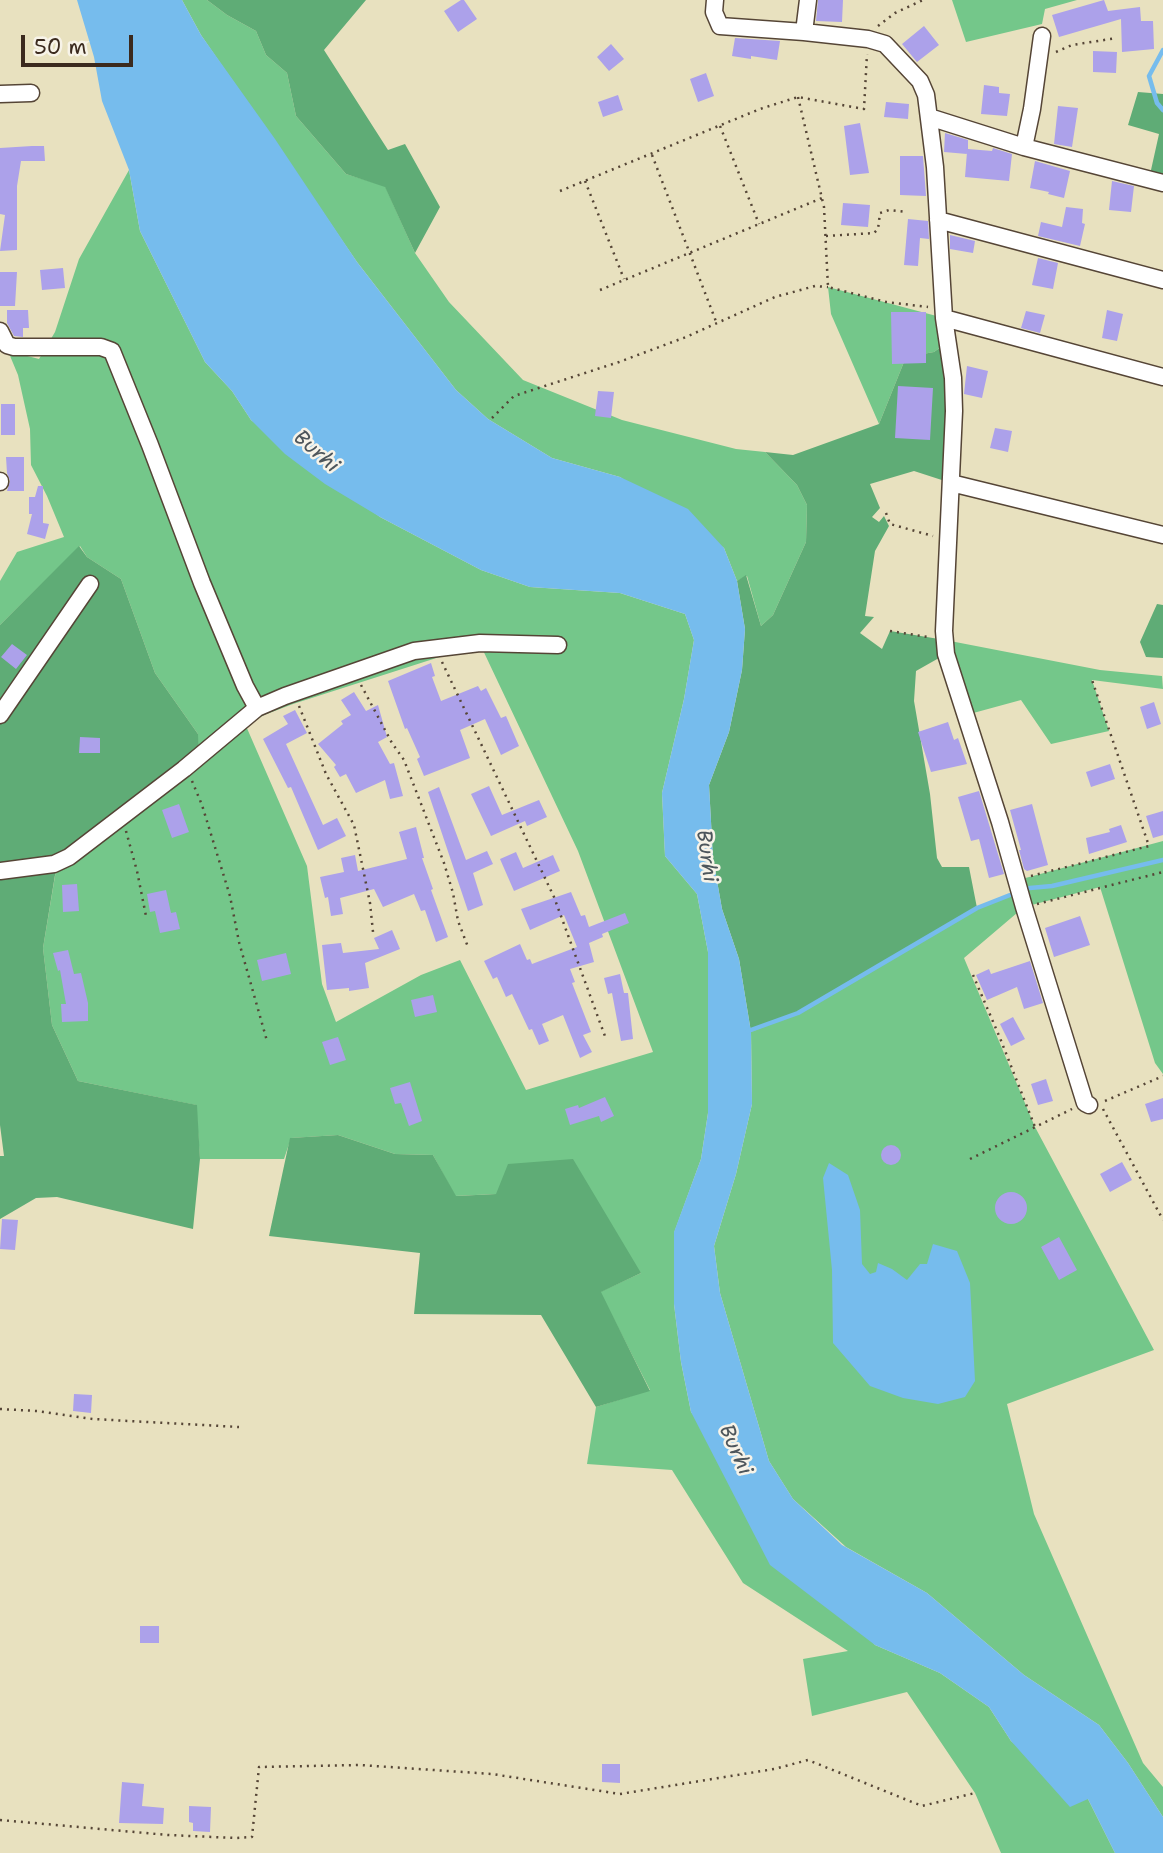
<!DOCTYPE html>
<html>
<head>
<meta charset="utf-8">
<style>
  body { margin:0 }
  #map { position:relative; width:1163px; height:1853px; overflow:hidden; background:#e8e1bf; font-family:"Shantell Sans",sans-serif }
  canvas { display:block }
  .scale { position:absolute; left:21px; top:35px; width:112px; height:32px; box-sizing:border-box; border:4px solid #3b2a1e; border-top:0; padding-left:9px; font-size:21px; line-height:24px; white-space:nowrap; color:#3b2a1e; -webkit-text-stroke:5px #f7f3e8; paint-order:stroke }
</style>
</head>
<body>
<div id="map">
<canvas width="1163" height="1853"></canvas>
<div class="scale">50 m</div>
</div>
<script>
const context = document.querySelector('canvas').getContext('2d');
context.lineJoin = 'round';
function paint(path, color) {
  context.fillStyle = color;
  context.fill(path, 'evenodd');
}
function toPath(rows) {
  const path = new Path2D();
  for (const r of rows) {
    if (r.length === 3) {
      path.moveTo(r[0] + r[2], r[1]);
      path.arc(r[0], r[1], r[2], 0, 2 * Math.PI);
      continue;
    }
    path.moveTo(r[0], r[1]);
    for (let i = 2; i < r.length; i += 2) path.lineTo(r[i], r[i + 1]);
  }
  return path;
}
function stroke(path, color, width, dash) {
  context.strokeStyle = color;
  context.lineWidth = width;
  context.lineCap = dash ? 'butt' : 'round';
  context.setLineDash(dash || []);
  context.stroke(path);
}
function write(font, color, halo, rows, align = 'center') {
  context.font = font + ' "Shantell Sans",sans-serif';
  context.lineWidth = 5;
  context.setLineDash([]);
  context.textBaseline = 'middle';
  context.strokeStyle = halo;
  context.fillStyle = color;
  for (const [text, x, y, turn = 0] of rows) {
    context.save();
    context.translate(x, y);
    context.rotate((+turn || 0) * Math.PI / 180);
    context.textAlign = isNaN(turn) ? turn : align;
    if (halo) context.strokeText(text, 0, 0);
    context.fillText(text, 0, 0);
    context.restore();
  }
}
paint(toPath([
  [182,0,207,0,227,15,256,31,266,55,287,73,296,116,346,174,385,186,415,253,449,302,523,380,622,420,736,449,765,452,797,485,807,505,806,542,773,615,761,626,747,576,737,581,724,548,620,477,552,458,488,419,456,390,357,262,201,35],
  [952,0,1077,0,1045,9,1042,24,966,42],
  [129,170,140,231,205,362,232,391,251,420,380,517,481,570,530,587,620,593,685,614,694,640,684,699,662,793,665,856,697,894,708,952,708,1113,701,1159,674,1233,674,1304,681,1362,691,1412,875,1645,940,1673,989,1707,1011,1741,1088,1799,1115,1853,1001,1853,975,1793,907,1692,812,1716,803,1659,848,1651,743,1583,672,1470,587,1464,596,1407,650,1390,600,1292,641,1273,496,1194,455,1196,433,1155,395,1154,338,1135,291,1138,284,1159,200,1159,196,1105,78,1081,52,1025,43,948,56,870,198,734,155,673,121,579,87,557,80,546,0,625,0,581,17,552,64,537,47,496,31,465,30,429,18,375,8,351,39,359,55,332,79,259],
  [480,644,578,851,653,1052,526,1090,460,960,421,975,336,1022,322,984,307,866,246,726,264,715,293,704],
  [828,287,944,318,949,341,934,352,906,357,879,424,831,314],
  [945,640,1100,670,1162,676,1163,689,1092,680,1109,731,1051,744,1021,700,966,715],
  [1163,841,1163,1074,1155,1063,1100,887,1024,907,964,958,1035,1127,1154,1350,1007,1404,1034,1514,1143,1763,1163,1787,1163,1817,1128,1763,1099,1725,1024,1675,927,1593,846,1547,793,1499,769,1461,720,1293,714,1246,736,1174,752,1104,751,1032,798,1013,977,908,1010,895,1018,880]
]), '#74c78a');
paint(toPath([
  [207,0,366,0,324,50,388,150,405,144,440,207,415,253,385,187,346,174,296,116,287,73,266,55,256,31,227,15],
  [1138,92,1163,94,1163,183,1149,179,1159,134,1128,125],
  [949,341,951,483,914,471,870,484,880,508,872,517,879,522,884,516,889,526,875,551,865,616,874,617,860,633,882,649,890,631,945,640,946,654,916,671,914,701,930,794,937,858,942,867,969,867,977,908,798,1013,751,1032,739,959,722,909,713,858,709,785,729,732,742,670,745,629,737,581,746,575,761,626,773,615,806,542,807,505,797,485,765,452,793,455,879,424,906,357,934,352],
  [79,546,87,557,121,579,155,673,198,734,199,763,56,869,43,948,52,1025,78,1081,197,1105,200,1159,193,1229,57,1197,36,1198,0,1219,0,1156,4,1156,0,1125,0,625],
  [1157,604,1163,605,1163,658,1146,657,1140,642],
  [338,1135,395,1154,433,1155,456,1196,496,1194,508,1164,573,1159,641,1273,601,1292,650,1391,596,1407,541,1315,414,1314,420,1253,269,1236,290,1138]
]), '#5fac76');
paint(toPath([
  [77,0,182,0,201,35,275,139,357,262,456,390,488,419,552,458,620,477,688,509,724,548,737,581,745,629,742,670,729,732,709,785,713,858,722,909,739,959,751,1032,752,1104,736,1174,714,1246,720,1293,769,1461,793,1499,842,1545,927,1593,1024,1675,1099,1725,1128,1763,1163,1817,1163,1853,1115,1853,1088,1799,1070,1807,1011,1741,989,1707,940,1673,875,1645,770,1565,691,1412,681,1362,674,1304,674,1232,701,1159,708,1113,708,952,697,894,665,856,662,793,684,699,694,640,685,614,620,593,530,587,481,570,380,517,325,484,285,454,251,420,232,391,205,362,140,231,129,170,102,101,94,57],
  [829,1163,848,1175,860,1210,862,1264,870,1274,876,1272,878,1263,892,1269,907,1280,920,1264,927,1264,933,1244,957,1251,970,1283,975,1381,965,1397,938,1404,903,1398,870,1386,833,1343,832,1270,823,1178]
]), '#76bced');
stroke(toPath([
  [1163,50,1149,76,1157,103,1163,110],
  [1030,888,1052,886,1163,860],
  [748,1031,798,1013,977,908,1010,895]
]), '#76bced', 4.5);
paint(toPath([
  [461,0,464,0,477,19,458,32,444,11],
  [818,0,843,0,842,22,816,21],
  [1104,0,1108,11,1140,7,1141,21,1153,21,1154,49,1122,52,1121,19,1059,37,1052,15],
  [924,26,939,45,917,62,902,44],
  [735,38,780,41,777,60,751,56,751,59,732,56],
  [611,44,624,59,609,71,597,57],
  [1093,51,1117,52,1116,73,1093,72],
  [706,73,714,96,698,102,690,79],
  [984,85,999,87,999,93,1010,94,1007,116,981,114],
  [618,95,623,110,603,117,598,102],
  [886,102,909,104,908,119,884,117],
  [1058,106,1078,108,1072,147,1054,144],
  [860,123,869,173,850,175,844,126],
  [945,133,968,140,968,149,992,151,993,148,1012,154,1009,181,965,177,967,152,967,154,944,152],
  [32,146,44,146,45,161,21,161,17,186,17,250,0,251,5,215,0,214,0,148],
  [900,156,923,156,926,196,900,195],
  [1035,161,1070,171,1064,198,1048,194,1049,192,1030,188],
  [1112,181,1134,186,1131,212,1109,210],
  [843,203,870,205,868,227,841,225],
  [1066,207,1083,209,1082,223,1085,224,1080,246,1038,236,1041,222,1062,227],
  [908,219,928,221,929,239,920,238,918,266,904,265],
  [950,235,975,241,973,253,950,249],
  [1038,258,1058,263,1053,289,1032,285],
  [63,268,65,288,42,290,40,270],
  [0,272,17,272,15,306,0,306],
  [7,310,28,310,29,328,23,328,23,337,14,336,7,323],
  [1107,310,1123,314,1117,341,1102,338],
  [1026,311,1045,315,1040,333,1021,328],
  [891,312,926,312,926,363,892,364],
  [967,366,988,371,982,398,964,394],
  [898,386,933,388,930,440,895,438],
  [598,391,614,392,611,418,595,416],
  [1,404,15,404,15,435,1,435],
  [995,428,1012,431,1008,452,990,448],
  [6,457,24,457,24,491,7,491,10,481,7,473],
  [38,486,43,486,43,523,49,524,45,539,27,534,32,514,29,514,29,497,35,497],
  [12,644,27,655,16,669,1,657],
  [431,663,435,676,432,677,441,701,478,686,481,691,486,688,501,718,506,716,519,746,501,755,485,719,460,730,470,758,424,776,417,759,420,757,407,728,405,729,388,681],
  [354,692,366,711,378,705,387,737,378,742,390,764,394,763,403,796,390,799,385,780,356,793,346,774,340,777,334,767,336,765,318,744,343,724,341,721,351,715,341,700],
  [1154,702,1161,724,1147,729,1140,707],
  [295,710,307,733,286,744,323,825,337,818,346,836,318,850,291,787,288,788,263,739,288,724,283,716],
  [948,722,954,740,958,738,967,764,931,772,918,732],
  [80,737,100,738,100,753,79,753],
  [1110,764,1115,779,1091,787,1086,772],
  [489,786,502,815,539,800,547,817,527,826,525,821,491,836,471,794],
  [439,787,466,860,487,851,493,864,473,873,483,905,468,911,428,792],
  [979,791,1004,874,989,878,979,839,971,841,958,797],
  [179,804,189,832,172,838,162,810],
  [1032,804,1048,865,1027,871,1024,869,1019,850,1021,850,1010,810],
  [1163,811,1163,835,1153,838,1146,816],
  [1121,825,1127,842,1089,854,1086,838,1110,832,1109,829],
  [416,827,424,858,422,858,433,889,431,890,448,937,436,942,425,910,421,911,414,894,383,907,374,889,340,898,343,914,331,916,328,897,325,898,320,877,344,872,341,858,355,855,358,871,407,859,399,832],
  [516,852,523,868,553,855,560,871,514,891,500,859],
  [77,884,79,911,63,912,62,885],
  [166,890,171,913,176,912,180,929,160,933,155,911,150,912,147,894],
  [571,892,581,916,585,915,589,927,625,913,629,923,602,934,603,937,589,943,594,962,570,969,575,982,572,983,591,1032,583,1035,592,1052,580,1058,563,1015,542,1024,549,1041,539,1045,532,1029,529,1030,512,994,506,997,497,977,493,979,484,961,520,944,527,960,530,959,532,964,577,947,564,915,530,930,521,909],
  [1080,916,1090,945,1054,957,1045,928],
  [392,930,400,949,365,963,369,988,349,991,349,988,327,990,322,945,341,943,343,953,379,949,374,938],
  [68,950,74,974,81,973,88,1003,88,1021,62,1022,61,1004,66,1004,60,970,58,971,53,953],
  [286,953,291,974,262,981,257,960],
  [1030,961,1043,1003,1024,1009,1017,987,987,1000,976,975,989,969,991,974],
  [620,974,624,993,628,993,633,1039,621,1041,612,993,608,994,604,978],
  [433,995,437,1012,415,1017,411,1000],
  [1013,1017,1025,1039,1011,1046,1000,1024],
  [338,1037,346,1060,330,1065,322,1042],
  [1046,1079,1053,1101,1038,1105,1031,1084],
  [410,1082,422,1121,409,1126,401,1103,395,1104,390,1088],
  [605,1097,614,1116,601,1122,599,1116,570,1125,565,1109,578,1105,579,1108],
  [1163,1098,1163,1119,1151,1122,1145,1104],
  [891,1155,10],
  [1122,1162,1132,1180,1110,1192,1100,1174],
  [1011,1208,16],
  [2,1219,18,1220,15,1250,0,1249],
  [1059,1237,1077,1270,1059,1280,1041,1247],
  [74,1394,92,1395,91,1413,73,1411],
  [140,1626,159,1626,159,1643,140,1643],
  [602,1764,620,1764,620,1783,602,1782],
  [122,1782,144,1784,142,1806,164,1808,163,1824,119,1823],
  [189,1806,211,1807,210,1832,193,1831,193,1823,189,1822]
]), '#aca1ea');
const street = toPath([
  [715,0,714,12,720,26,804,32],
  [808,0,804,32,868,39,885,44,920,81,926,95,935,167,944,318,953,378,954,411,944,631,946,654,1000,822,1024,907,1085,1103,1089,1105],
  [0,94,31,93],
  [929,117,1024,147,1163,183],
  [1024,147,1032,109,1042,36],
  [938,220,1163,280],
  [944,318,1163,377],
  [0,331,7,345,14,347,101,347,112,351,150,445,202,583,245,686,257,708],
  [0,481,0,482],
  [951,483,1163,535],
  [0,715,90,584],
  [0,871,54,864,69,857,184,769,257,708,285,696,414,651,480,643,558,645]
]);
stroke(street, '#554536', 19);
stroke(toPath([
  [878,26,895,13,923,0],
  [1056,52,1072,45,1117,38],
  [798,97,824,207,828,287,886,302,928,307],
  [720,126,759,224],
  [652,155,717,324],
  [585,181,624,279],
  [560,191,760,109,798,97,864,109,867,54],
  [826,236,874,233,878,229,880,213,889,210,906,212],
  [600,290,822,198],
  [492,418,514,396,619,362,686,337,775,297,815,286,828,287],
  [886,513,890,524,933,536],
  [890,631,928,637],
  [442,662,554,897,606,1039],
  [361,685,392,743,404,760,444,863,453,893,458,921,468,947],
  [299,706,326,774,354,825,370,903,373,932],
  [192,781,202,805,230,896,239,942,267,1041],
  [126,831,137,871,146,916,149,918],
  [1031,876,1149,846,1092,680],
  [1037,904,1163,872],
  [973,975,1000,1038,1035,1127],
  [1105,1101,1163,1076],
  [1103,1109,1163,1220],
  [970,1159,1072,1109],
  [0,1409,37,1411,93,1419,239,1427],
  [0,1820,168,1835,236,1838,252,1837,259,1767,360,1765,492,1774,620,1794,774,1769,808,1760,922,1806,975,1793]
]), '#554536', 2.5, [2, 5]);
stroke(street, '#fff', 16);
write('italic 21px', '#4d565c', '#f7f3e8', [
  ["Burhi",316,452,41],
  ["Burhi",706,856,82],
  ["Burhi",735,1450,66]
]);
</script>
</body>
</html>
